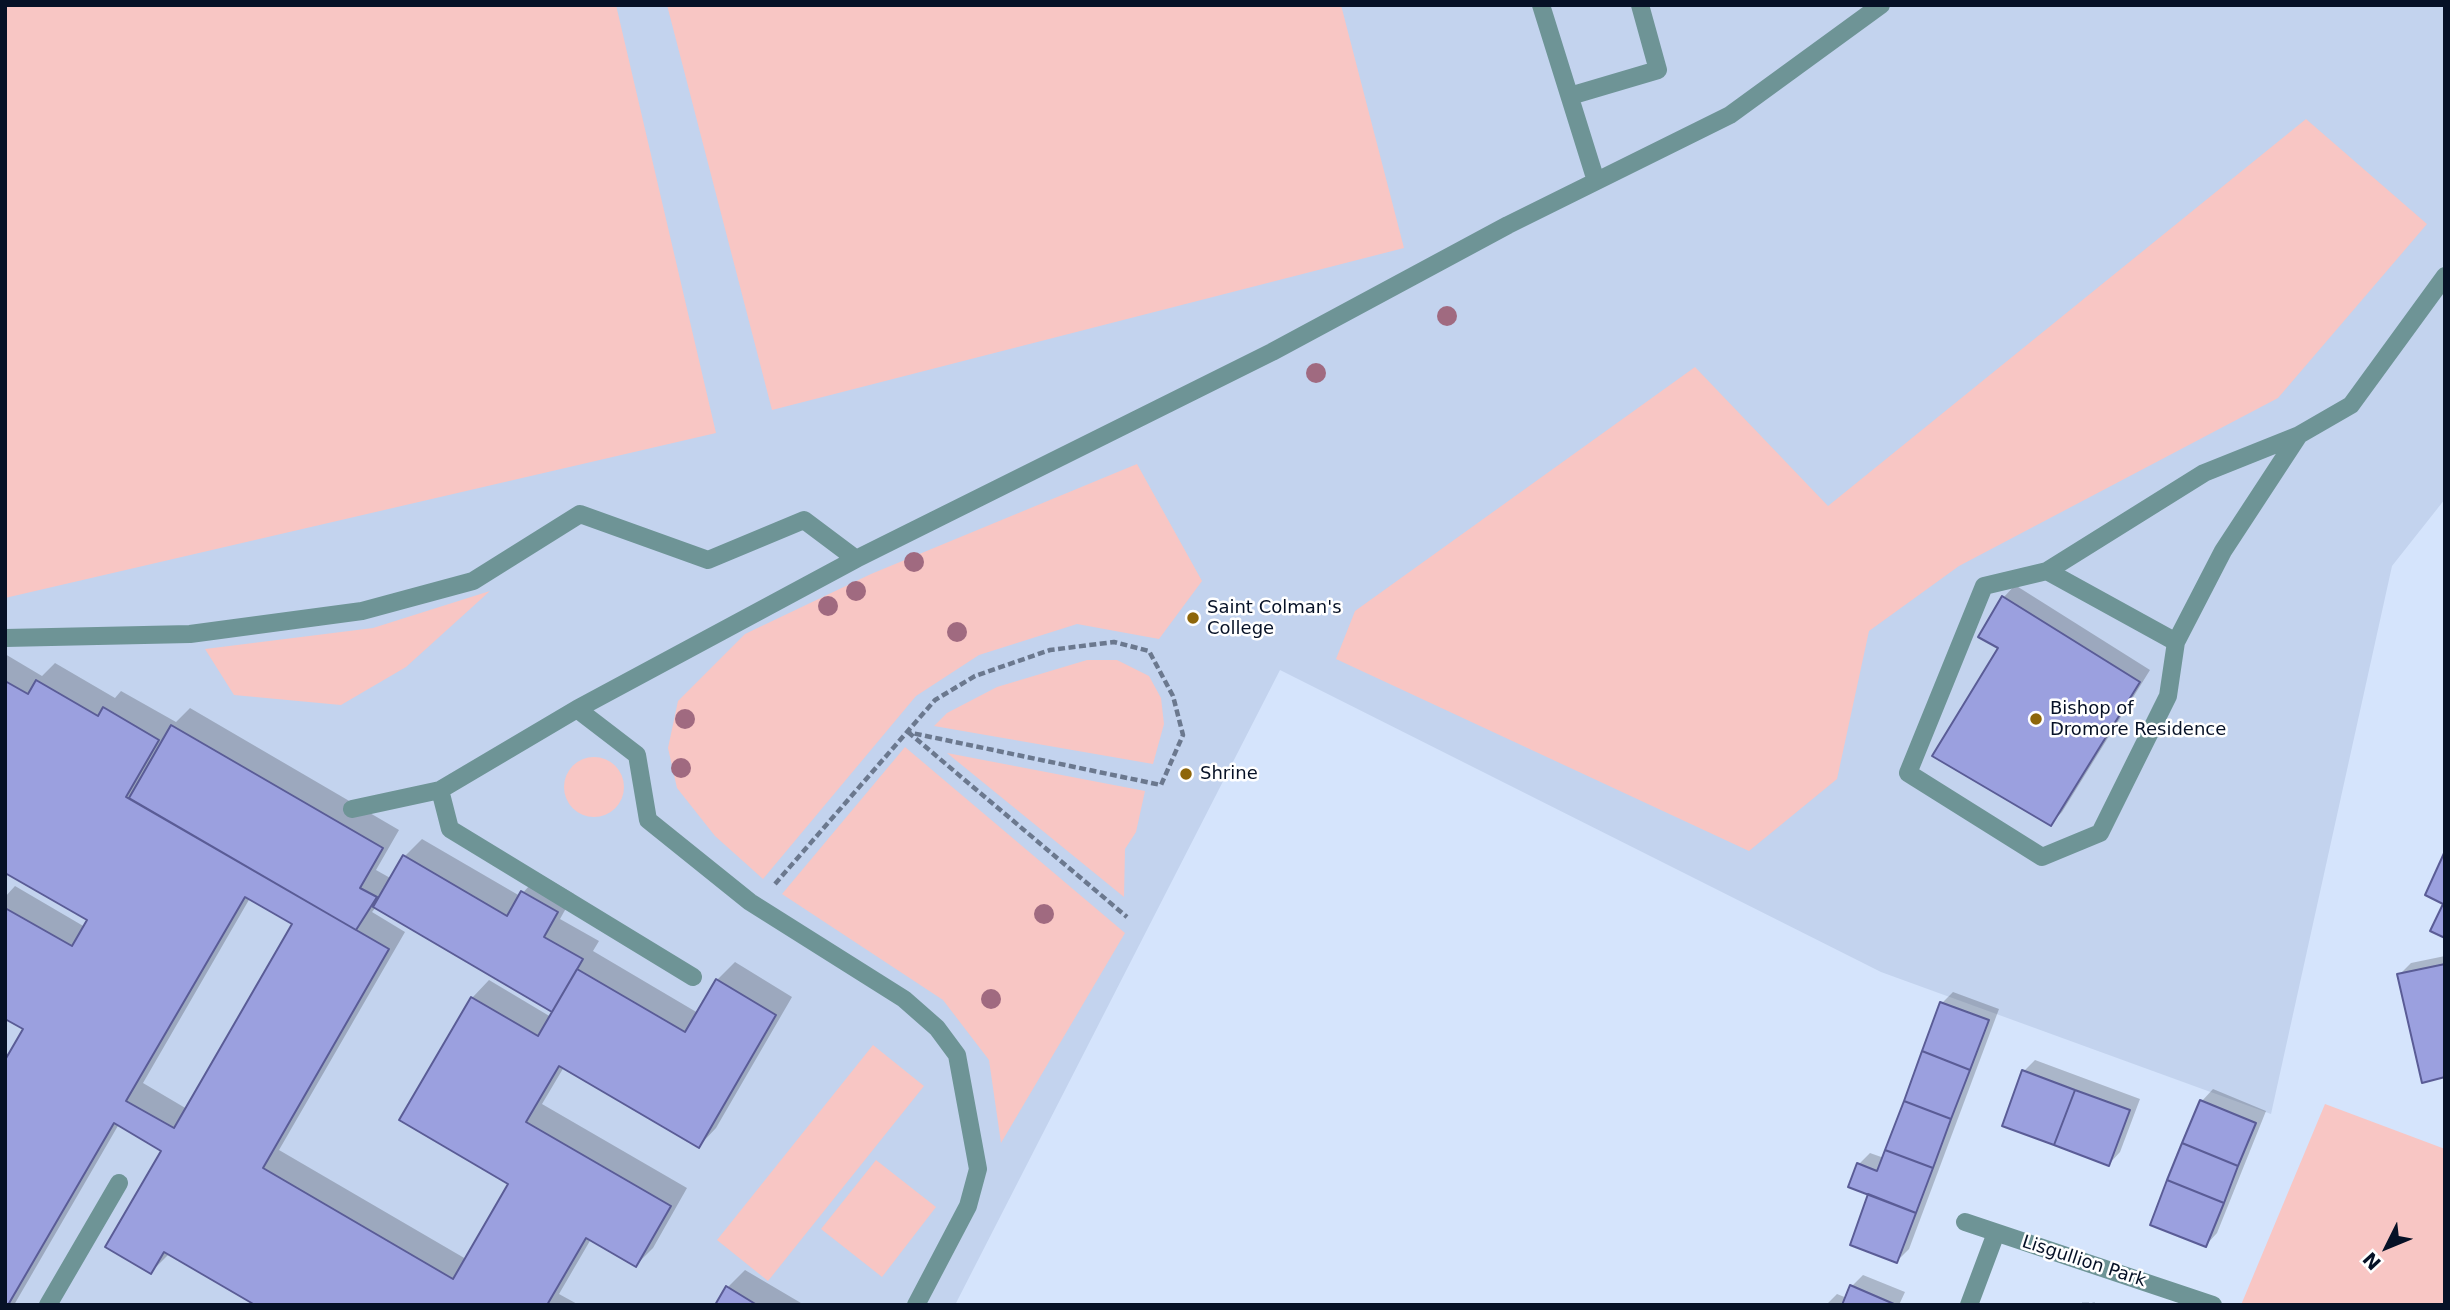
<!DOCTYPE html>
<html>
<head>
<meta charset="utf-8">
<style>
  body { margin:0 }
  #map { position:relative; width:2450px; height:1310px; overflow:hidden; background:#d5e4fc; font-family:"DejaVu Sans",sans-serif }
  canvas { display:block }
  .frame { position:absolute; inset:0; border:7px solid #061126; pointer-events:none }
  .north { position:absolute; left:2352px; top:1212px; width:70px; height:70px; -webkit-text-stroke:5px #fff; paint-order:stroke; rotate:227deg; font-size:19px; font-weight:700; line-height:28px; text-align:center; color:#061126 }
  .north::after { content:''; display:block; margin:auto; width:24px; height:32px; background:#061126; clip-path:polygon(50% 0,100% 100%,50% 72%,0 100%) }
</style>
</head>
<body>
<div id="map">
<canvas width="2450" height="1310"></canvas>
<div class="frame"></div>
<div class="north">N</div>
</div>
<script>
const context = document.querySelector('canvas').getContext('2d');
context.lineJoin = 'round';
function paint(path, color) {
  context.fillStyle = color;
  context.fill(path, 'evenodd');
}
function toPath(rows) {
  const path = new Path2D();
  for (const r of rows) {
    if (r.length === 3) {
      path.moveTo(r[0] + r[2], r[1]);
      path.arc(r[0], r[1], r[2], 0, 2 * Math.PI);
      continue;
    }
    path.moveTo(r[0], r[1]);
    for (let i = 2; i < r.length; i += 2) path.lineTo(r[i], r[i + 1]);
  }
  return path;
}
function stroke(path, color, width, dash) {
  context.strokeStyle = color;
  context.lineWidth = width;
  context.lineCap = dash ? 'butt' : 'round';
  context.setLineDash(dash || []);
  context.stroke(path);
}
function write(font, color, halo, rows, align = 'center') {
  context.font = font + ' "DejaVu Sans",sans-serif';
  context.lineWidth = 5;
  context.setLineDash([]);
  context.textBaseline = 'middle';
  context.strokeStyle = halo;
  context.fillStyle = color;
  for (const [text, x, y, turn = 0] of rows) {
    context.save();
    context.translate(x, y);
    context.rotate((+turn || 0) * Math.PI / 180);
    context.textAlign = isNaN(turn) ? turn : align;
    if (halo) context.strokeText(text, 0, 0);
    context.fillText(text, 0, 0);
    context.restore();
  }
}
paint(toPath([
  [5,5,2445,5,2445,499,2392,566,2271,1114,1881,972,1280,670,955,1305,5,1305]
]), '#c3d3ee');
paint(toPath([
  [5,5,616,5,716,433,5,598],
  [667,5,1341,5,1404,248,772,410],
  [2306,119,2427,224,2278,398,1959,566,1869,631,1837,779,1749,851,1336,659,1355,611,1695,367,1828,506],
  [1137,464,1202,581,1159,639,1077,624,979,655,916,696,763,879,715,836,677,788,668,748,678,701,745,634,871,574],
  [490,591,406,667,341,705,234,695,205,649,373,628],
  [1087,660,1117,660,1149,676,1161,698,1164,724,1153,764,934,726,947,713,997,687],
  [905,747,1125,933,1001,1143,989,1060,943,1000,782,894],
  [947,753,1145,791,1136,832,1125,849,1124,897],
  [594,787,30],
  [873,1045,924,1086,768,1281,717,1240],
  [2325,1104,2445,1149,2445,1305,2241,1305],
  [876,1160,936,1207,882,1277,821,1229]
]), '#f8c6c4');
paint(toPath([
  [2015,585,2150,670,2062,812,2050,824,2000,647,1980,636,2004,597],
  [5,654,42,676,55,663,115,698,121,691,176,722,190,708,399,830,376,870,392,879,405,856,422,839,520,896,540,874,574,894,560,919,599,941,593,951,698,1013,717,980,735,962,792,997,716,1128,699,1146,564,1067,542,1104,687,1188,653,1248,636,1265,591,1239,559,1294,579,1305,257,1305,169,1254,151,1272,163,1150,119,1124,14,1305,5,1305,26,1029,5,1017,5,897,15,886,85,927,90,920,5,871],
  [250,898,294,924,187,1109,143,1083],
  [376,907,555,1011,551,1017,489,980,472,998,510,1183,466,1259,279,1150,405,932,372,912],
  [2445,956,2445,1076,2399,975,2411,963],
  [1953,992,1999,1009,1909,1249,1897,1261,1859,1164,1870,1153,1884,1158,1942,1003],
  [2035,1060,2140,1099,2120,1152,2109,1164,2024,1071],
  [2213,1089,2266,1111,2217,1233,2206,1245,2202,1101],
  [745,1270,801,1303,801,1305,717,1305,727,1288],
  [1863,1275,1905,1292,1899,1305,1826,1305,1837,1294,1847,1298,1852,1286]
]), '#0003');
const building = toPath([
  [2002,596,2140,682,2051,826,1932,756,1998,648,1978,637,2002,596],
  [36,680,98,716,103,707,159,740,126,797,389,949,263,1168,453,1279,508,1184,399,1120,471,997,538,1036,577,969,685,1032,716,979,776,1015,699,1148,559,1066,526,1122,671,1206,636,1267,586,1238,547,1305,255,1305,164,1252,151,1274,105,1247,161,1151,114,1123,8,1305,5,1305,5,1060,23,1029,5,1019,5,908,72,946,87,920,5,873,5,681,28,694,36,680],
  [245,897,292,924,174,1128,126,1101,245,897],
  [171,725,383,848,360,888,377,897,356,930,129,798,171,725],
  [2445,851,2445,938,2430,931,2443,904,2425,895,2445,851],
  [403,855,507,916,521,891,558,912,544,937,583,959,552,1012,373,907,403,855],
  [2445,964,2445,1077,2422,1083,2397,974,2445,964],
  [1940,1002,1989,1020,1970,1070,1922,1051,1940,1002],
  [1922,1051,1970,1070,1951,1119,1904,1101,1922,1051],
  [2022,1070,2075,1090,2054,1145,2002,1126,2022,1070],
  [2075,1090,2130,1110,2109,1166,2054,1145,2075,1090],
  [2200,1100,2256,1123,2238,1166,2182,1143,2200,1100],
  [1904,1101,1951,1119,1933,1168,1885,1150,1904,1101],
  [2182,1143,2238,1166,2224,1203,2167,1180,2182,1143],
  [1885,1150,1933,1168,1916,1213,1848,1187,1857,1163,1877,1171,1885,1150],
  [2167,1180,2224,1203,2206,1247,2150,1225,2167,1180],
  [1868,1194,1916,1213,1897,1263,1850,1245,1868,1194],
  [1850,1285,1894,1304,1894,1305,1842,1305,1850,1285],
  [726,1286,757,1305,715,1305,726,1286]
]);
paint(building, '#9ba0df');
stroke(building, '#5a5c96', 2);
stroke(toPath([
  [908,732,1127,917],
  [775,884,907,732,935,700,975,676,1050,650,1114,642,1149,651,1173,696,1183,735,1161,785,907,732],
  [2082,1305,2095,1305]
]), '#6b788e', 4.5, [7, 3.5]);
stroke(toPath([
  [1541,5,1596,181],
  [1570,96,1658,70,1640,5],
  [2299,435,2204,473,2047,571,1984,586,1908,773,2042,857,2100,833,2168,696,2176,642,2223,551,2299,435,2351,405,2445,276],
  [2047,571,2176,642],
  [5,638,190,634,362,611,473,581,580,514,708,560,804,520,856,559],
  [577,709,856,559,1272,352,1508,225,1730,115,1881,5],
  [440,790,450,829,693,977],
  [352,809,440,790,577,709,637,755,648,820,750,902,904,999,937,1028,957,1055,978,1169,968,1206,916,1305],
  [1965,1222,2213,1305],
  [48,1305,119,1183],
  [1969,1305,1996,1233]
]), '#6e9496', 18);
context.fillStyle = '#a06a80';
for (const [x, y] of [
  [1447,316],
  [1316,373],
  [914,562],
  [856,591],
  [828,606],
  [957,632],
  [685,719],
  [681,768],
  [1044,914],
  [991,999]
]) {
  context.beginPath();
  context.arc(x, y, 10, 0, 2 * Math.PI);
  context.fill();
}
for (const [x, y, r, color] of [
  [1193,618,7,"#8e660a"],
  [2036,719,7,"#8e660a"],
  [1186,774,7,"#8e660a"]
]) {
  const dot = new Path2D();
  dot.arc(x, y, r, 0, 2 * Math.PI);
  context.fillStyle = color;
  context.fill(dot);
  stroke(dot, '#fff', 2.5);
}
write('18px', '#061126', '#fff', [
  ["Saint Colman's",1207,608],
  ["College",1207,629],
  ["Bishop of",2050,709],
  ["Dromore Residence",2050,730],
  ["Shrine",1200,774]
], 'left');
write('18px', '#061126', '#fff', [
  ["Lisgullion Park",2084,1262,18]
]);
</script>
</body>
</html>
